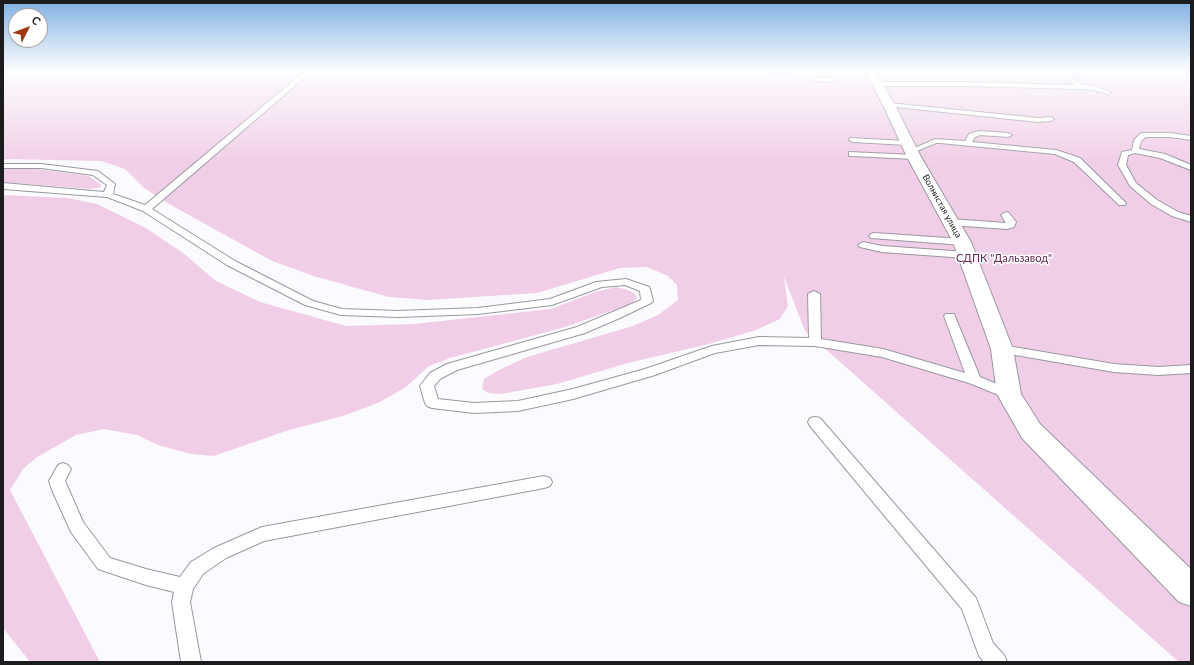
<!DOCTYPE html>
<html>
<head>
<meta charset="utf-8">
<style>
  body { margin:0 }
  #map { position:relative; width:1194px; height:665px; overflow:hidden; background:#fbfafe; font-family:Lato,sans-serif }
  canvas { display:block }
  .frame { position:absolute; inset:0; border:4px solid #1c1c1f; pointer-events:none }
  .north { position:absolute; left:8px; top:8px; width:40px; height:40px; box-sizing:border-box; background:#fff; border:1px solid #a4a4a5; border-radius:50%; rotate:48deg; font-size:11px; font-weight:700; line-height:16px; text-align:center; color:#1c1c1f }
  .north::after { content:''; display:block; margin:auto; width:14px; height:18px; background:#9e380d; clip-path:polygon(50% 0,100% 100%,50% 72%,0 100%) }
</style>
</head>
<body>
<div id="map">
<canvas width="1194" height="665"></canvas>
<div class="frame"></div>
<div class="north">С</div>
</div>
<script>
const context = document.querySelector('canvas').getContext('2d');
context.lineJoin = 'round';
function paint(path, color) {
  context.fillStyle = color;
  context.fill(path, 'evenodd');
}
function toPath(rows) {
  const path = new Path2D();
  for (const r of rows) {
    path.moveTo(r[0], r[1]);
    for (let i = 2; i < r.length; i += 2) path.lineTo(r[i], r[i + 1]);
  }
  return path;
}
function stroke(path, color, width, dash) {
  context.strokeStyle = color;
  context.lineWidth = width;
  context.lineCap = dash ? 'butt' : 'round';
  context.setLineDash(dash || []);
  context.stroke(path);
}
function write(font, color, halo, rows, align = 'center') {
  context.font = font + ' Lato,sans-serif';
  context.lineWidth = 3;
  context.setLineDash([]);
  context.textBaseline = 'middle';
  context.strokeStyle = halo;
  context.fillStyle = color;
  for (const [text, x, y, turn = 0] of rows) {
    context.save();
    context.translate(x, y);
    context.rotate((+turn || 0) * Math.PI / 180);
    context.textAlign = isNaN(turn) ? turn : align;
    if (halo) context.strokeText(text, 0, 0);
    context.fillText(text, 0, 0);
    context.restore();
  }
}
paint(toPath([
  [3,71,1191,71,1191,662,1179,662,805,331,784,277,788,306,780,319,756,330,709,344,628,363,557,384,501,394,488,393,482,389,484,379,499,370,527,357,633,326,658,315,678,300,677,285,668,276,647,267,620,268,537,293,428,300,389,297,317,277,272,261,169,204,144,188,125,169,101,161,3,159],
  [3,169,36,169,89,176,101,185,101,187,97,188,90,189,3,182],
  [3,195,68,198,97,204,146,228,183,253,216,281,260,302,346,326,414,324,551,309,595,292,616,287,628,290,635,294,637,298,631,304,562,328,450,358,429,366,406,387,380,402,346,415,286,431,214,456,191,454,158,445,137,435,104,429,76,435,37,457,23,469,10,490,100,662,30,662,3,628]
]), '#f1cee7');
const service = toPath([
  [305,71,312,71,152,209,235,261,313,301,342,309,398,311,478,308,550,299,596,282,626,279,649,287,650,289,653,301,651,303,622,317,585,333,457,370,440,379,434,386,438,399,474,403,518,401,573,389,645,369,712,346,759,337,809,338,808,294,814,291,820,294,821,339,883,349,965,373,944,316,946,314,954,314,980,377,1014,391,1016,394,1014,397,1009,399,969,383,882,357,815,346,759,345,715,353,655,375,573,399,518,411,474,413,432,408,427,406,425,403,420,386,430,373,447,364,577,327,641,300,640,291,625,285,602,287,552,305,478,314,398,317,341,315,305,305,227,265,143,211,107,197,3,189,3,183,104,192,107,185,93,175,41,168,3,168,3,164,41,164,98,171,115,184,113,194,145,205,305,71],
  [761,71,795,71,792,73,764,73,761,71],
  [815,78,832,78,835,80,832,82,813,81,812,80,815,78],
  [1073,79,1082,85,1093,86,1111,92,1108,94,1093,90,1080,89,964,86,877,86,874,84,877,82,964,82,1074,85,1070,81,1073,79],
  [889,103,1038,118,1051,117,1054,119,1051,121,1038,122,887,106,887,104,889,103],
  [979,131,1008,133,1012,135,1008,137,980,135,975,137,972,142,1056,150,1080,158,1126,203,1125,205,1119,205,1074,162,1055,154,940,143,936,143,912,153,908,151,935,139,965,141,969,134,979,131],
  [1141,133,1170,133,1191,136,1191,140,1170,137,1146,137,1141,141,1139,149,1165,154,1191,165,1191,170,1160,158,1135,153,1128,155,1126,165,1136,183,1157,200,1178,212,1191,216,1191,222,1172,216,1151,204,1130,186,1118,165,1122,152,1132,150,1134,140,1141,133],
  [850,138,907,141,911,143,907,145,853,142,849,140,850,138],
  [849,152,914,155,918,157,914,159,852,156,849,156,849,152],
  [1006,212,1009,213,1016,222,1014,227,1007,229,950,225,945,222,950,219,1006,223,1001,215,1006,212],
  [874,233,962,239,967,242,962,245,871,238,869,236,871,234,874,233],
  [863,242,882,246,966,252,971,255,966,258,882,252,860,247,858,245,863,242],
  [1002,345,1114,364,1158,367,1191,365,1191,373,1158,375,1114,372,998,352,996,349,998,346,1002,345],
  [815,417,820,418,976,598,993,643,1004,655,1007,662,984,662,979,656,962,609,810,426,808,422,810,418,815,417],
  [63,463,68,465,71,469,65,481,83,522,110,558,146,569,180,577,191,562,214,548,262,527,544,476,550,478,552,482,550,486,544,488,264,541,226,558,203,574,193,589,190,602,201,662,181,662,172,602,174,592,146,585,98,569,71,532,52,490,49,481,58,465,63,463]
]);
const minor = toPath([
  [865,71,875,71,895,105,921,157,971,242,1013,349,1021,394,1040,424,1191,569,1191,606,1179,602,1022,438,997,394,991,349,953,242,907,157,883,105,865,71]
]);
stroke(service, '#9997a0', 2);
stroke(minor, '#9997a0', 2);
paint(service, '#fff');
paint(minor, '#fff');
const sky = context.createLinearGradient(0, 0, 0, 164);
sky.addColorStop(0, '#7fb0e2');
sky.addColorStop(0.43, '#fdfdff');
sky.addColorStop(1, '#fdfdff00');
context.fillStyle = sky;
context.fillRect(0, 0, 1194, 164);
write('9px', '#1c1c1f', '#fff', [
  ["Волнистая улица",942,206,61]
]);
write('11px', '#652657', '#fff', [
  ["СДПК \"Дальзавод\"",1004,258]
]);
</script>
</body>
</html>
